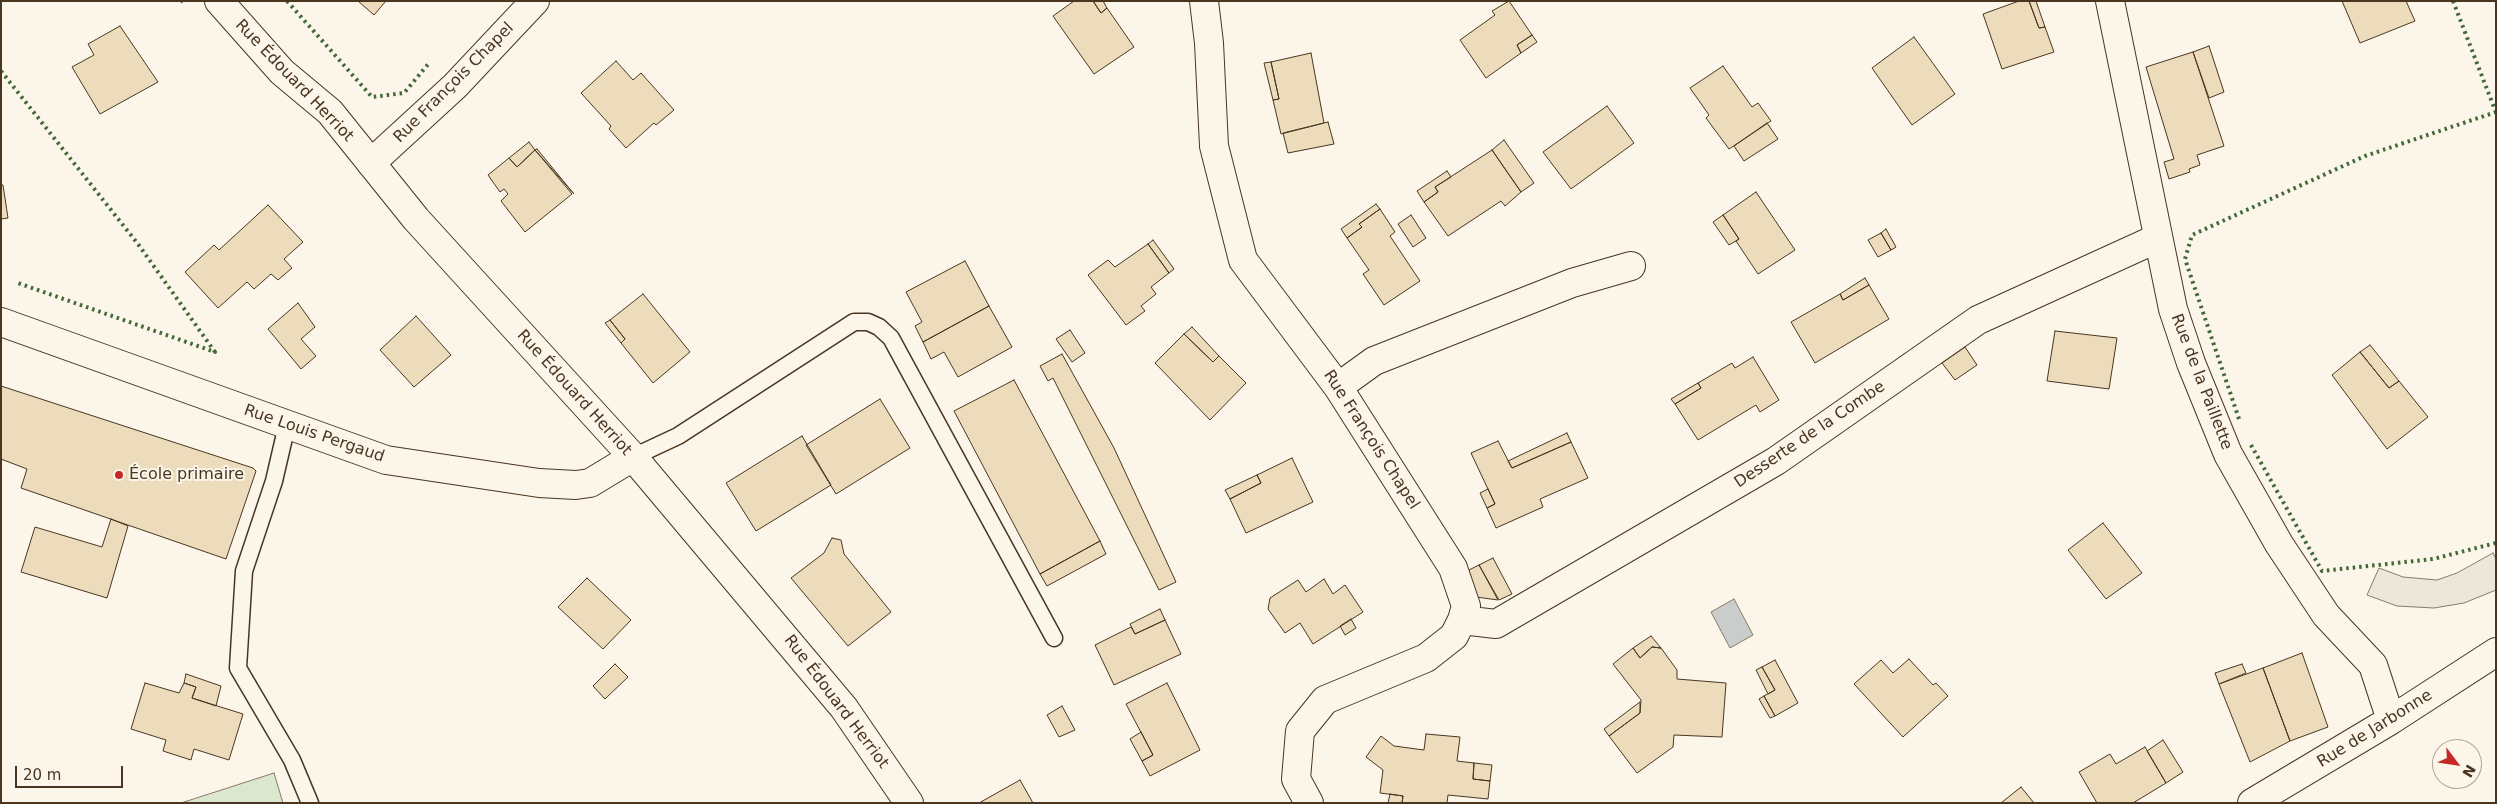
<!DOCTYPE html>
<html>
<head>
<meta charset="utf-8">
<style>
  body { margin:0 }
  #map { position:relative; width:2497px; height:804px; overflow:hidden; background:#fbf6e9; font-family:"DejaVu Sans",sans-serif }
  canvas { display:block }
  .frame { position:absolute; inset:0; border:2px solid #4a3520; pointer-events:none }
  .north { position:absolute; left:2432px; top:739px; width:50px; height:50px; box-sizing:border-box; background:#fbf6e9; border:1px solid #b4a999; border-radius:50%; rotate:121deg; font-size:14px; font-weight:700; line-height:20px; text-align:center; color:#4a3520 }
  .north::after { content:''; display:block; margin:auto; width:18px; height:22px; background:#c62828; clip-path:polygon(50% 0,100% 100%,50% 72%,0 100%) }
  .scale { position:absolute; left:15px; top:766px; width:108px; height:22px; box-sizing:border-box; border:2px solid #4a3520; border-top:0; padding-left:6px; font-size:15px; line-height:18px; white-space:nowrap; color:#4a3520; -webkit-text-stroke:4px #fbf6e9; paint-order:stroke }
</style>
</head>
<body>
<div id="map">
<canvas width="2497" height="804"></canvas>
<div class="frame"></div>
<div class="north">N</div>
<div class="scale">20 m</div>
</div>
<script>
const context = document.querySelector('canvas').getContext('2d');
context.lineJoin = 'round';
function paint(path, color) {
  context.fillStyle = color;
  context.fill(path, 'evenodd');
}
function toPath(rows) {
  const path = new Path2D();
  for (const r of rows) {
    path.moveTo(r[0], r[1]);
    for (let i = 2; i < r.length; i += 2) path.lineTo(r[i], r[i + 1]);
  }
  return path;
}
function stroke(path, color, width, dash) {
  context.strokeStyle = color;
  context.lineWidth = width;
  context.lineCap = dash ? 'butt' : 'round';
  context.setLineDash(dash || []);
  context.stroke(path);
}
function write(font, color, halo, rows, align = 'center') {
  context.font = font + ' "DejaVu Sans",sans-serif';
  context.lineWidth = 4;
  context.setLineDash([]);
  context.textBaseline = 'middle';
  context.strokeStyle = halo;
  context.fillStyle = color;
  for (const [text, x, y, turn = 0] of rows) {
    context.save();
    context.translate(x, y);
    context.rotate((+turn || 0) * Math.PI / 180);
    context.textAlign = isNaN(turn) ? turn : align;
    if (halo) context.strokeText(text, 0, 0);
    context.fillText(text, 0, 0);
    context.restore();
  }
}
const green = toPath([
  [274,773,283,803,181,803,274,773]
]);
paint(green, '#dce7d0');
stroke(green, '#887966', 1);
const parking = toPath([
  [2493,553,2496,559,2496,590,2464,603,2434,608,2397,606,2367,595,2379,568,2403,577,2437,580,2457,573,2493,553]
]);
paint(parking, '#ede7d9');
stroke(parking, '#887966', 1);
const water = toPath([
  [1734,599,1753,635,1730,648,1711,612,1734,599]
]);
paint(water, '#c9cecd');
stroke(water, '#887966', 1);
const building = toPath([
  [358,1,386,1,374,15,358,1],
  [1074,1,1093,1,1101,13,1107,8,1134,47,1094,74,1053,16,1074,1],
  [1093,1,1103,1,1107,8,1101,13,1093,1],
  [1509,1,1532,35,1517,45,1521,53,1486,78,1460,40,1495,15,1492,11,1509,1],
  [2019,1,2029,1,2039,28,2045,27,2054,52,2002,69,1983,14,2019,1],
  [2029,1,2036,1,2045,27,2039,28,2029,1],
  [2342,1,2406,1,2415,21,2360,43,2342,1],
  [120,26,158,82,100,114,72,67,94,55,88,44,120,26],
  [1532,35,1537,42,1521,53,1517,45,1532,35],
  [1914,37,1955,94,1912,125,1872,68,1914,37],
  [2209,46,2224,92,2209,98,2193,52,2209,46],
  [2193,52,2224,146,2197,155,2200,165,2189,169,2190,172,2169,179,2164,162,2174,159,2146,67,2193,52],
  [1311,53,1324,123,1281,134,1273,100,1279,99,1271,62,1311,53],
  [616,61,633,80,641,73,674,110,656,125,654,123,626,148,609,129,611,126,581,93,616,61],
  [1271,62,1279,99,1273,100,1264,63,1271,62],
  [1723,66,1752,107,1758,103,1771,121,1729,149,1706,118,1709,115,1690,88,1723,66],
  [1607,106,1634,143,1571,189,1543,152,1607,106],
  [1328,122,1334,144,1288,153,1283,133,1328,122],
  [1767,123,1778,139,1744,161,1734,146,1767,123],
  [1504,140,1534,183,1521,192,1492,150,1504,140],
  [529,142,535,150,517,167,509,158,529,142],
  [537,149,574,194,535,150,537,149],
  [535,150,572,194,525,232,501,201,508,194,504,189,500,192,488,175,509,158,517,167,535,150],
  [1492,150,1521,192,1505,206,1501,201,1448,236,1424,202,1438,192,1435,187,1492,150],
  [1447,171,1451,177,1435,187,1438,192,1424,202,1417,191,1447,171],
  [1,185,3,185,8,218,1,219,1,185],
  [1756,192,1795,250,1758,274,1736,241,1739,239,1723,215,1756,192],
  [1376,204,1380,209,1359,224,1362,227,1347,238,1341,229,1376,204],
  [268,205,303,242,284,259,292,268,278,280,271,274,254,289,247,282,218,308,185,272,214,245,219,250,268,205],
  [1380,209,1395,232,1390,236,1420,281,1384,305,1363,274,1369,270,1347,238,1362,227,1359,224,1380,209],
  [1411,215,1426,238,1413,247,1398,224,1411,215],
  [1723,215,1739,239,1729,245,1713,222,1723,215],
  [1886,229,1896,247,1891,250,1881,233,1886,229],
  [1881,233,1891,250,1878,257,1868,240,1881,233],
  [1153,240,1174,269,1169,273,1148,244,1153,240],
  [1148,244,1169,273,1151,287,1156,294,1141,306,1145,311,1126,325,1088,275,1108,260,1115,267,1148,244],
  [965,261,989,306,923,342,915,326,922,322,906,292,965,261],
  [1865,278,1869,285,1843,300,1840,294,1865,278],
  [1869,285,1889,319,1815,363,1791,322,1840,294,1843,300,1869,285],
  [643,294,690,352,653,383,621,343,625,339,610,320,643,294],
  [298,303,315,327,301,339,316,356,301,369,268,329,298,303],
  [989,306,1012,347,958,377,944,352,931,359,923,342,989,306],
  [416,316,451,355,414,387,380,350,416,316],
  [610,320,625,339,621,343,605,323,610,320],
  [1192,327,1219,356,1213,362,1184,334,1192,327],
  [1070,330,1085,353,1072,362,1056,339,1070,330],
  [2055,331,2117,338,2109,389,2047,381,2055,331],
  [1184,334,1213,362,1219,356,1246,383,1210,420,1155,363,1184,334],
  [2370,345,2399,381,2389,388,2360,352,2370,345],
  [1965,347,1977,365,1955,380,1942,363,1965,347],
  [2360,352,2389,388,2399,381,2428,417,2387,449,2332,375,2360,352],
  [1062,354,1114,448,1176,582,1159,590,1053,378,1048,381,1040,366,1062,354],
  [1753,357,1779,400,1760,412,1756,405,1698,440,1675,404,1701,388,1698,383,1732,363,1735,368,1753,357],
  [1014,380,1100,541,1040,574,954,411,1014,380],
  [1698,383,1701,388,1675,404,1671,399,1698,383],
  [1,386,253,468,256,471,226,559,21,488,27,469,1,459,1,386],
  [880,399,910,448,836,494,806,445,880,399],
  [1567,433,1571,442,1512,468,1508,461,1567,433],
  [802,436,831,485,756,531,726,483,802,436],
  [1498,441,1512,468,1571,442,1588,478,1540,499,1543,507,1496,528,1487,508,1495,504,1471,453,1498,441],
  [1292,458,1313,502,1246,533,1230,499,1261,483,1257,475,1292,458],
  [1257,475,1261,483,1230,499,1225,490,1257,475],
  [1488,489,1495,504,1487,508,1480,493,1488,489],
  [111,519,128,526,107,598,21,572,35,527,102,547,111,519],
  [2103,523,2142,573,2106,599,2068,550,2103,523],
  [832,538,841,540,844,554,891,612,848,646,791,578,824,553,832,538],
  [1100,541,1106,554,1047,586,1040,574,1100,541],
  [1493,558,1512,594,1499,600,1479,565,1493,558],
  [1479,565,1498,600,1476,597,1467,571,1479,565],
  [587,578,631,620,603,649,558,607,587,578],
  [1324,579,1333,594,1345,585,1363,612,1313,644,1300,623,1285,633,1268,609,1270,598,1298,580,1306,592,1324,579],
  [1160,609,1165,620,1135,634,1130,624,1160,609],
  [1351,619,1356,628,1345,635,1340,626,1351,619],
  [1165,620,1181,654,1114,685,1095,645,1131,627,1135,634,1165,620],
  [1651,636,1661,648,1652,647,1640,658,1633,648,1651,636],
  [1652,647,1661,648,1677,670,1677,679,1726,683,1722,737,1674,735,1673,747,1637,773,1609,736,1640,713,1641,700,1613,664,1633,648,1640,658,1652,647],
  [2302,653,2328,727,2290,741,2263,668,2302,653],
  [1909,659,1933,685,1936,683,1948,696,1903,737,1854,684,1881,660,1893,673,1909,659],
  [1775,660,1798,703,1775,716,1764,696,1775,690,1762,667,1775,660],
  [615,664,628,677,605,699,593,686,615,664],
  [2242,664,2246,673,2219,684,2215,673,2242,664],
  [1762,667,1775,690,1768,694,1756,670,1762,667],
  [2263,668,2290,741,2250,762,2219,684,2263,668],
  [186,674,221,686,216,706,192,698,196,687,184,683,186,674],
  [145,683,179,693,184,683,196,687,192,698,243,714,229,760,194,749,191,760,163,751,166,740,131,729,145,683],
  [1167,683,1200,750,1150,776,1142,761,1153,755,1126,704,1167,683],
  [1764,696,1775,716,1770,718,1759,699,1764,696],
  [1640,702,1640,713,1609,736,1604,729,1640,702],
  [1062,706,1075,730,1059,737,1047,715,1062,706],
  [1141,732,1153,755,1142,761,1130,739,1141,732],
  [1426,734,1460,737,1457,761,1474,763,1473,779,1490,781,1488,799,1448,795,1447,803,1402,803,1403,796,1380,793,1383,770,1366,757,1381,736,1394,746,1424,750,1426,734],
  [2163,740,2183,772,2166,783,2147,751,2163,740],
  [2145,747,2166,783,2133,803,2097,803,2079,772,2110,754,2116,764,2145,747],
  [1474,763,1492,765,1490,781,1473,779,1474,763],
  [1020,780,1033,803,979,803,1020,780],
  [2021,787,2034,803,2001,803,2021,787],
  [1390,794,1403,796,1402,803,1388,803,1390,794]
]);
paint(building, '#ecdcbc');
stroke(building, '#4a3520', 1);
const service = toPath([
  [287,425,274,481,244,571,238,668,292,760,310,803],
  [633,457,678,436,854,322,868,322,879,327,891,338,1054,638]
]);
const minor = toPath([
  [1204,1,1209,43,1214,146,1243,260,1338,387,1453,568,1466,606,1462,620,1454,636,1426,658,1325,700,1300,731,1296,779,1309,803],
  [2110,1,2173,309,2191,363,2228,454,2279,544,2326,615,2373,665,2391,720],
  [371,163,455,86,535,1],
  [1,322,386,460,539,483,576,485,590,483,633,457],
  [1338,387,1374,361,1572,283,1631,266],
  [1462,620,1496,624,1776,461,1978,320,2158,238],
  [2252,803,2391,720,2496,652]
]);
const tertiary = toPath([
  [219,1,282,72,330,112,416,219,633,457,844,708,909,803]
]);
stroke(service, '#4a3520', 19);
stroke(minor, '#4a3520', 30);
stroke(tertiary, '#4a3520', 30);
stroke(service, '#fbf6e9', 16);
stroke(minor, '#fbf6e9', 28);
stroke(tertiary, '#fbf6e9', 28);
stroke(toPath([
  [182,1,183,2],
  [287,1,372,97,404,93,430,62],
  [2453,1,2495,110],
  [1,71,138,244,215,352,15,282],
  [2239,419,2185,259,2192,235,2365,156,2496,112],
  [2251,445,2322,571,2433,559,2496,543]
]), '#436837', 4, [2.5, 4]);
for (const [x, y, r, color] of [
  [119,475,5,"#c62828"]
]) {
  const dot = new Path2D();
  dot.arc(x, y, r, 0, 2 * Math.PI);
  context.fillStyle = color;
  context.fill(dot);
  stroke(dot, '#fbf6e9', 2);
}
write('16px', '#4a3520', '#fbf6e9', [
  ["Rue Édouard Herriot",294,81,46],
  ["Rue François Chapel",454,83,-45],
  ["Rue de la Paillette",2201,382,69],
  ["Rue Édouard Herriot",574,393,48],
  ["Rue Louis Pergaud",314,434,19],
  ["Desserte de la Combe",1810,435,-34],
  ["Rue François Chapel",1371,440,57],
  ["Rue Édouard Herriot",836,702,53],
  ["Rue de Jarbonne",2375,729,-32]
]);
write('16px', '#4a3520', '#fbf6e9', [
  ["École primaire",129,475]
], 'left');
</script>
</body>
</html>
